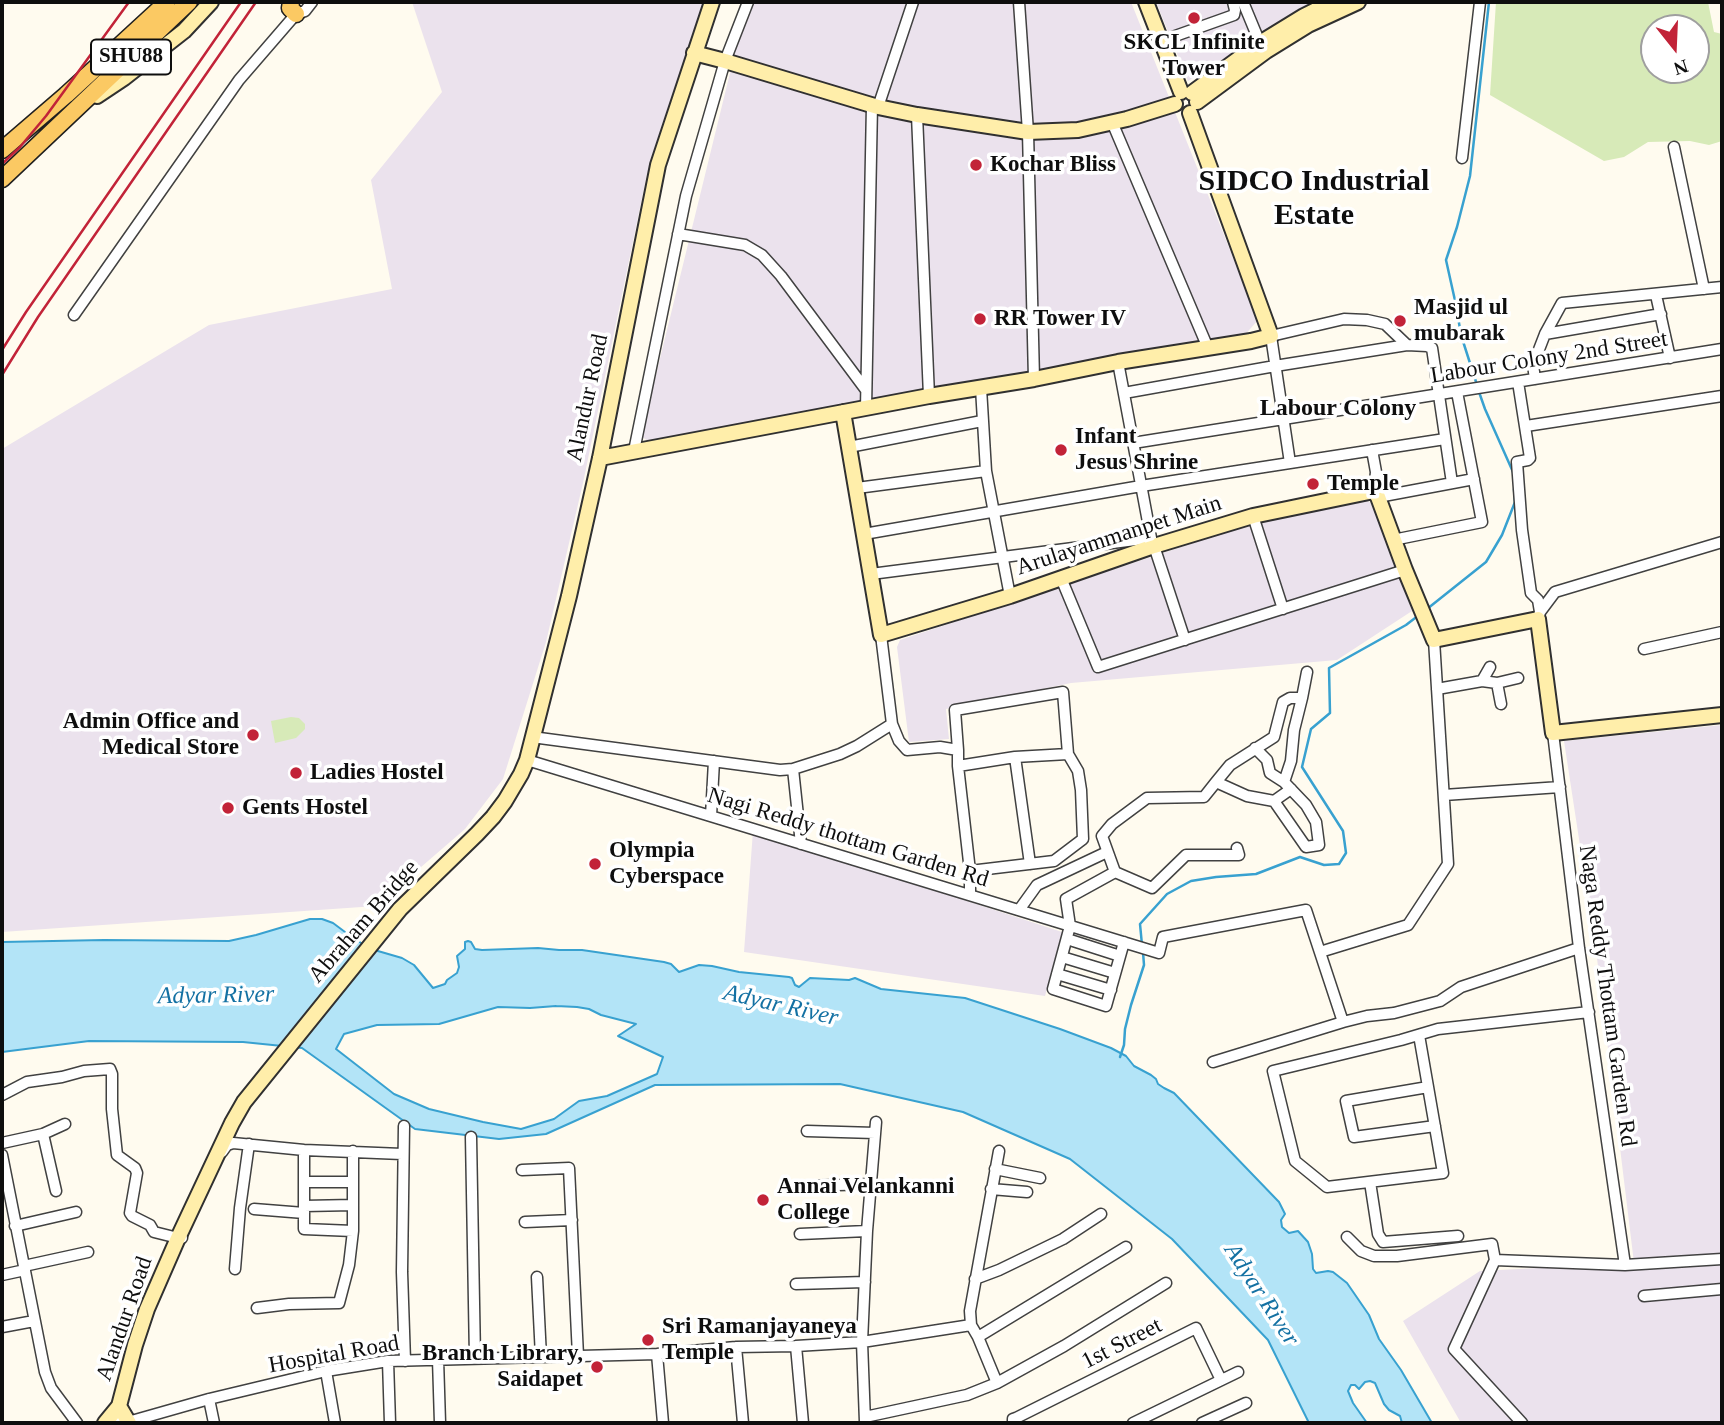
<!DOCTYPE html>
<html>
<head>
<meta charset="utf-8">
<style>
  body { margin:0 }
  #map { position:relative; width:1724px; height:1425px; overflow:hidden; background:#fffbef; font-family:"Times New Roman",serif }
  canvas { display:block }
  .frame { position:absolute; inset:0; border:4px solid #0e0e0e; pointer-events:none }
  .north { position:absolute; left:1640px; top:14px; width:70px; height:70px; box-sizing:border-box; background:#fff; border:2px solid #9f9f9f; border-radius:50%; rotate:162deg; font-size:19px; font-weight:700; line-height:28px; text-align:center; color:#0e0e0e }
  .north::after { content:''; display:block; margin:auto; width:24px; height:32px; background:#c22338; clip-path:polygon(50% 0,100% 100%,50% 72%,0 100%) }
</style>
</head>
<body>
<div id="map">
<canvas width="1724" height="1425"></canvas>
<div class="frame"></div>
<div class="north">N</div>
</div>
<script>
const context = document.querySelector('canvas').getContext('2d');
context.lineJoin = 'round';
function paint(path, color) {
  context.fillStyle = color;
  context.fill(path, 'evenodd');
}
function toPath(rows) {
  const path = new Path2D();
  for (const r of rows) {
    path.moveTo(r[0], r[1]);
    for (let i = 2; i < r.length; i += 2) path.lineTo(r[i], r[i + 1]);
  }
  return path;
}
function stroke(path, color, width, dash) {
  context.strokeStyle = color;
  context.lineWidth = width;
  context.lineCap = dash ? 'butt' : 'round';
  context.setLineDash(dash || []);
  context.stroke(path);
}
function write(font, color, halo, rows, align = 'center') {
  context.font = font + ' "Times New Roman",serif';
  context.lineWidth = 7;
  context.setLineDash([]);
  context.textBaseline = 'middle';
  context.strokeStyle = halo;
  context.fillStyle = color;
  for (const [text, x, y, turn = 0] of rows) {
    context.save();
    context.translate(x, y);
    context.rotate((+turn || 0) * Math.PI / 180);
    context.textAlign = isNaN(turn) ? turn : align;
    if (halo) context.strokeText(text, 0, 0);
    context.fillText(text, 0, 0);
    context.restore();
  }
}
paint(toPath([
  [412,2,705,2,647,174,583,483,546,642,503,779,465,829,376,906,2,932,2,449,209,325,392,289,371,180,442,92],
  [744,2,1131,2,1258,320,1243,337,652,444,641,436,730,73],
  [1156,2,1320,2,1188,81],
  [1352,492,1371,503,1412,611,1337,660,1071,683,946,709,949,739,909,742,897,647,900,640,1299,508],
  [1722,725,1722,1423,1461,1423,1403,1321,1480,1271,1634,1263,1596,950,1564,741],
  [753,831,1062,932,1045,996,744,952]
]), '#ebe2ed');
paint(toPath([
  [1496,2,1708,2,1714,32,1722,34,1722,141,1709,145,1690,141,1648,142,1624,157,1604,161,1490,95],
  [1654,28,1696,28,1696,70,1654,70],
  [291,717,299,718,305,724,305,729,296,738,275,743,271,721]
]), '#d7eab8');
const water = toPath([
  [310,919,322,919,333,923,353,938,371,949,402,958,414,965,433,988,445,984,447,980,457,973,459,967,457,956,465,949,465,942,468,941,471,942,475,949,482,950,538,948,559,950,582,950,664,962,671,964,679,972,699,965,712,966,739,972,789,977,792,978,795,985,799,987,810,978,849,980,855,978,881,989,965,998,1060,1029,1111,1048,1126,1056,1134,1066,1151,1075,1156,1079,1158,1084,1164,1088,1174,1093,1279,1202,1285,1214,1281,1220,1282,1227,1289,1233,1298,1231,1308,1242,1312,1254,1313,1269,1316,1273,1328,1271,1333,1272,1347,1283,1369,1315,1379,1339,1401,1370,1432,1423,1402,1423,1400,1416,1389,1410,1384,1404,1375,1383,1370,1381,1365,1382,1359,1389,1355,1385,1351,1385,1348,1391,1353,1403,1367,1423,1309,1423,1268,1340,1172,1239,1070,1159,963,1112,840,1084,655,1085,546,1134,499,1139,415,1129,302,1048,243,1042,89,1041,2,1052,2,942,104,940,229,941,256,935,310,919],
  [556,1006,577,1007,589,1009,601,1015,636,1024,618,1036,663,1057,657,1074,607,1096,579,1101,554,1119,521,1129,483,1122,429,1109,394,1094,336,1049,344,1034,377,1025,439,1024,498,1007,530,1008,556,1006]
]);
paint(water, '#b3e4f7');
stroke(water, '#38a1d0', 2);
stroke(toPath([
  [1477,385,1461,335,1456,305,1446,260,1457,227,1470,176,1489,2],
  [1479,392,1485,409,1513,472],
  [1427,609,1486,562,1502,535,1515,502,1514,489],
  [1142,945,1140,924,1167,894,1191,881,1216,877,1256,874,1300,857,1324,865,1339,864,1346,853,1343,831,1302,767,1311,729,1330,713,1329,668,1406,625,1419,615],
  [1120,1057,1124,1045,1125,1029,1131,1005,1144,965,1143,952]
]), '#38a1d0', 2.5);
const street = toPath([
  [1019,2,1028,132,1034,379],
  [1243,2,1260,43],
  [1161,41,1234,15,1235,10,1233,2],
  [878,107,913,2],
  [917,115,929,396],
  [1112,122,1208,348],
  [1674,147,1704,289],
  [1462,158,1480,2],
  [678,234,745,245,762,255,781,276,866,390],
  [1656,295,1670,358],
  [74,315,239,80,296,14,305,11,312,2],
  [1545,334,1661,314],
  [1535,379,1533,365,1545,334,1562,303,1722,287],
  [1518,382,1530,458,1528,460,1517,462,1522,530,1531,593,1538,600,1540,612],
  [981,388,986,471,1010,596],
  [1124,393,1275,366,1407,345,1427,346,1432,348,1452,483],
  [866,408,872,105],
  [1526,426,1722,396],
  [1133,443,1722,349],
  [849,447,982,421],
  [1372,450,1376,472,1374,491],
  [634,451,686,196,725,61,748,2],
  [1290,463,1271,336,1344,319,1367,320,1385,324,1407,345],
  [857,488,986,471],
  [1378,497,1474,479],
  [1253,516,1283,609],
  [864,534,1141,486,1445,439],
  [1393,540,1482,522,1457,392],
  [1154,546,1185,640],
  [871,574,1151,538,1118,362],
  [1061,578,1098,667,1405,570],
  [1539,616,1540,612,1555,592,1722,542],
  [881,635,892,724,899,741,907,750,940,747,958,750,958,766,970,871,970,895],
  [1644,649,1722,632],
  [1482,681,1490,667],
  [1437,689,1482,681,1497,683],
  [1302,698,1307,672],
  [1501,704,1497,683,1518,678],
  [1553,733,1579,948,1625,1265],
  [532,737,780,770,793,769,840,754,857,746,892,724],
  [1255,748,1267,760,1270,773,1284,782],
  [1015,757,1030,864],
  [527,760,1159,953,1163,937,1306,910,1343,1022],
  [958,766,1015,757,1068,754,1063,692,955,710,958,750],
  [793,769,801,844],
  [1216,782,1247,796,1274,801,1306,847,1319,845,1316,822,1306,805,1284,782,1291,761,1294,730,1302,698,1290,698,1283,702,1274,737,1230,765,1216,782,1204,797,1147,798,1112,824,1102,836,1115,872,1152,888,1186,855,1239,855,1237,848],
  [1444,795,1560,787],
  [1274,801,1291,789],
  [711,816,714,761],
  [970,871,1054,861,1083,839,1081,790,1078,771,1068,754],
  [1115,872,1066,899,1070,926,1053,989,1106,1006,1124,942],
  [1019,910,1037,885,1107,852],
  [1067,939,1120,956],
  [1320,952,1408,925,1448,864,1434,640],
  [1062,957,1115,973],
  [1057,974,1111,990],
  [1419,1035,1443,1173,1327,1187,1295,1161,1273,1071,1401,1040,1438,1029,1589,1012],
  [1213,1062,1343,1022,1367,1016,1394,1013,1440,1001,1461,987,1579,948],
  [1428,1087,1346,1101,1354,1137,1435,1126],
  [2,1095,27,1082,62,1077,84,1071,110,1069,112,1074,112,1109,117,1155,135,1168,137,1173,130,1213,132,1216,150,1225,154,1232,178,1238,182,1238],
  [404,1126,402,1272,405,1361],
  [807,1131,875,1133],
  [43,1134,56,1191],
  [471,1137,475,1358],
  [2,1143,43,1134,65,1124],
  [304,1150,304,1229,353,1231],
  [222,1152,227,1145,233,1143,304,1150,402,1154],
  [2,1155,45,1372,51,1388,77,1423],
  [995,1169,1040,1178],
  [522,1170,569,1168,578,1356],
  [304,1182,353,1182],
  [1370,1182,1378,1234,1383,1242,1458,1236],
  [804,1186,872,1184],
  [991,1189,1027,1192],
  [304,1206,353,1205],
  [254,1209,304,1213],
  [525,1222,572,1220],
  [15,1226,76,1212],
  [800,1234,867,1231],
  [1347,1237,1361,1251,1374,1256,1397,1256,1492,1244,1495,1260],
  [24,1266,88,1252],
  [235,1269,240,1208,249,1144],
  [2,1275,25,1270],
  [537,1277,541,1357],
  [975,1279,999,1270,1063,1239,1101,1214],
  [796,1284,865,1282],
  [1644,1296,1722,1289],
  [257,1308,289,1304,339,1303,349,1265,353,1231,353,1151],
  [2,1327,34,1321],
  [978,1337,1126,1247],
  [796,1346,803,1423],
  [736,1347,743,1423],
  [657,1354,663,1423],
  [438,1359,440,1423],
  [388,1361,390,1423],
  [326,1371,335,1423],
  [997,1383,978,1337,971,1325,970,1311,999,1151],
  [209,1399,214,1423],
  [865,1417,967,1395,997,1383,1064,1346,1166,1283],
  [865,1422,862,1342,867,1231,876,1122],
  [106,1423,128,1422,209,1399,326,1371,388,1361,657,1354,736,1347,796,1346,862,1342,971,1325],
  [1013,1423,1013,1419,1016,1418,1196,1328,1221,1380],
  [1133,1423,1238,1372],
  [1202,1423,1246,1403],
  [1522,1423,1454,1349,1495,1260,1625,1265,1722,1259]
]);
const secondary = toPath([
  [1146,2,1181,92],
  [694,53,725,61,878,107,917,115,1028,132,1078,130,1127,119,1175,104],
  [1192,93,1260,43,1304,16,1332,2],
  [97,96,124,78,184,31,211,2],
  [1197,102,1266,51,1308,25,1358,2],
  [843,412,881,635,1010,596,1154,546,1253,516,1374,491,1378,497,1405,570,1434,640,1538,619,1553,733,1722,715],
  [600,458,929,396,1034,379,1118,362,1251,341,1271,336,1190,113],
  [119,1406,129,1423],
  [105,1423,119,1406,135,1345,147,1309,178,1238,232,1123,244,1102,400,909,477,834,493,817,505,801,521,774,527,760,569,596,600,458,658,165,712,2]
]);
const primary = toPath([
  [291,2,290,8,296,14],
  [2,150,66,95,167,2],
  [2,179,189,2]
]);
stroke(street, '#414141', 13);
stroke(secondary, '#303030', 18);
stroke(primary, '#1f1f1f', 19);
stroke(street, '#fff', 10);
stroke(secondary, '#fea', 14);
stroke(primary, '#fbc963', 16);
stroke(toPath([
  [2,164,20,147,46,116,129,2],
  [2,350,26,312,241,2],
  [2,375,38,317,256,2]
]), '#c22338', 2.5);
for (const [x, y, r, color] of [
  [1194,18,7,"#c22338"],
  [976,165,7,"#c22338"],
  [980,319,7,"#c22338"],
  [1400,321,7,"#c22338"],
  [1061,450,7,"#c22338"],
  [1313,484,7,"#c22338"],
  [253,735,7,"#c22338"],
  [296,773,7,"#c22338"],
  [228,808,7,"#c22338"],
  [595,864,7,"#c22338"],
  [763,1200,7,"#c22338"],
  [648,1340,7,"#c22338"],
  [597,1367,7,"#c22338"]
]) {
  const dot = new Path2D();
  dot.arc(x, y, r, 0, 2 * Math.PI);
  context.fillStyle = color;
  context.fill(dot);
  stroke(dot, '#fff', 2.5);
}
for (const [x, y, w] of [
  [131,57,80]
]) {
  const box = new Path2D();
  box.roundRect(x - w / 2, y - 17.5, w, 35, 5);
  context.fillStyle = '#fff';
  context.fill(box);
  stroke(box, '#0e0e0e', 2);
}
write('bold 21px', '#0e0e0e', null, [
  ["SHU88",131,57]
]);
write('bold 23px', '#0e0e0e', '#fff', [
  ["SKCL Infinite",1194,43,"center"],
  ["Tower",1194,69,"center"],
  ["Kochar Bliss",990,165],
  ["Masjid ul",1414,308],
  ["mubarak",1414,334],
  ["RR Tower IV",994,319],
  ["Infant",1075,437],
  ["Jesus Shrine",1075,463],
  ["Temple",1327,484],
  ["Admin Office and",239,722,"right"],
  ["Medical Store",239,748,"right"],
  ["Ladies Hostel",310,773],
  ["Gents Hostel",242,808],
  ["Olympia",609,851],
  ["Cyberspace",609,877],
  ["Annai Velankanni",777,1187],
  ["College",777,1213],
  ["Sri Ramanjayaneya",662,1327],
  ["Temple",662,1353],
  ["Branch Library,",583,1354,"right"],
  ["Saidapet",583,1380,"right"]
], 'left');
write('23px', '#0e0e0e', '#fff', [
  ["Labour Colony 2nd Street",1549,358,-9],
  ["Alandur Road",588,398,-78],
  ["Arulayammanpet Main",1119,536,-18],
  ["Nagi Reddy thottam Garden Rd",848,838,17],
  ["Abraham Bridge",364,922,-49],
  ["Naga Reddy Thottam Garden Rd",1607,996,82],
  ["Alandur Road",125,1319,-71],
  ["1st Street",1122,1344,-27],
  ["Hospital Road",334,1355,-10]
]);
write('bold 24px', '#0e0e0e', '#fff', [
  ["Labour Colony",1338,409]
]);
write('italic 24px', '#1471a3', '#fff', [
  ["Adyar River",216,996,-1],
  ["Adyar River",781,1006,13],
  ["Adyar River",1261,1295,57]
]);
write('bold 30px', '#0e0e0e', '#fff', [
  ["SIDCO Industrial",1314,182],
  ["Estate",1314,216]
]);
</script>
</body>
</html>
